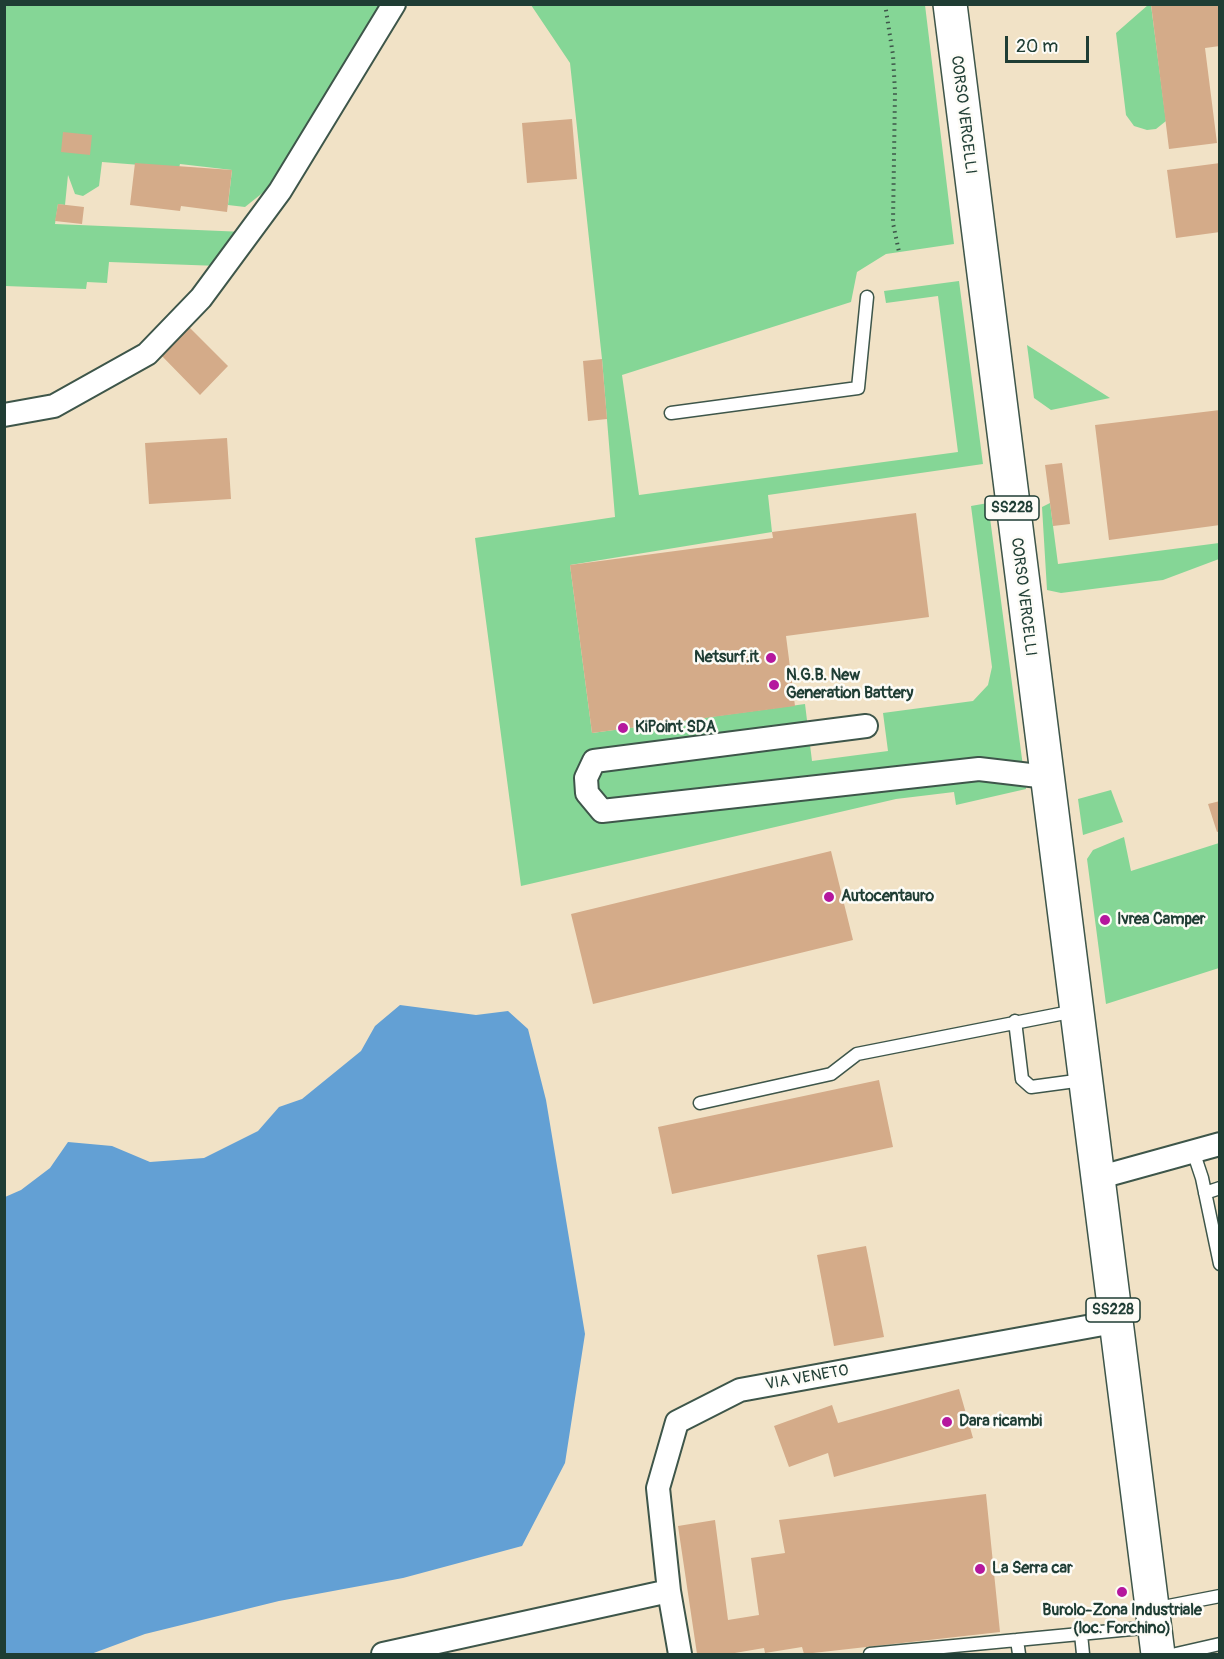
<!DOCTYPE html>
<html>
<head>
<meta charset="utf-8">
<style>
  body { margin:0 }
  #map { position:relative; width:1224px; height:1659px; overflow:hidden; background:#f1e2c6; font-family:Pangolin,sans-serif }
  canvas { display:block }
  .frame { position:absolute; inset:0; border:6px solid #1f3d34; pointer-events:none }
  .scale { position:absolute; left:1005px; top:36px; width:84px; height:27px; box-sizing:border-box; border:3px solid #1f3d34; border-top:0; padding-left:8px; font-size:18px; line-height:21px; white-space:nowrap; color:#1f3d34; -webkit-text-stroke:4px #fdfcf7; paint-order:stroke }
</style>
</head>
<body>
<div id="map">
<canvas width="1224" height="1659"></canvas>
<div class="frame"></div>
<div class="scale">20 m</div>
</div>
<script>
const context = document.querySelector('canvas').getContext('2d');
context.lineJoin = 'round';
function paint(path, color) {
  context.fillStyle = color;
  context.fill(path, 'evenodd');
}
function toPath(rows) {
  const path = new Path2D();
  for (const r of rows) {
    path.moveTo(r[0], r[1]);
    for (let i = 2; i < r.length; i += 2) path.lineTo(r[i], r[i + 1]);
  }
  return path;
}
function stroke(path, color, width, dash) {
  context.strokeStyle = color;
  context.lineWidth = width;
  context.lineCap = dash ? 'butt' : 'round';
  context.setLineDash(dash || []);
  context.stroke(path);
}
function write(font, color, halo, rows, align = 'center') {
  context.font = font + ' Pangolin,sans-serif';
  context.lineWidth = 5;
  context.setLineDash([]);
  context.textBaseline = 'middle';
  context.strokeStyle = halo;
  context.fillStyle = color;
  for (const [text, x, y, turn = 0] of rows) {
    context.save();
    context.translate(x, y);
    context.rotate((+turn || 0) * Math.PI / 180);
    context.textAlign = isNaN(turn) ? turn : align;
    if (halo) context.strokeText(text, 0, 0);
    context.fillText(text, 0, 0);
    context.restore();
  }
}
paint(toPath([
  [4,5,384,5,265,191,245,207,228,205,232,170,180,164,179,168,102,162,99,186,83,196,75,194,68,175,65,205,58,204,55,224,245,232,219,266,109,262,107,283,87,282,86,289,5,286],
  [531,5,925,5,954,244,886,254,857,272,851,302,622,375,639,495,958,452,938,296,886,303,884,291,959,281,983,464,768,495,772,532,570,565,592,733,805,704,812,761,888,751,883,713,973,701,988,685,992,667,971,506,988,503,1026,789,956,805,954,792,896,799,521,886,475,538,615,517,602,359,570,63],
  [1148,5,1151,5,1166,121,1156,129,1147,130,1134,126,1126,115,1116,33],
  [1027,345,1110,398,1051,410,1034,398],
  [1050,503,1058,564,1219,543,1219,559,1163,580,1061,593,1047,590,1042,507],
  [1111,790,1123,822,1083,835,1078,799],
  [1124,837,1131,871,1219,843,1219,968,1106,1004,1087,859,1093,850]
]), '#85d696');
paint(toPath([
  [400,1005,476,1015,508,1011,528,1029,546,1100,585,1334,565,1463,522,1546,403,1578,279,1601,145,1634,91,1654,5,1654,5,1197,21,1190,50,1168,68,1142,112,1146,150,1162,204,1158,258,1131,279,1107,302,1099,361,1051,375,1026]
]), '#63a0d4');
paint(toPath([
  [1151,4,1220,4,1220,46,1205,48,1217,143,1169,149],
  [572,119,577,179,527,183,522,123],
  [63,132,92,135,90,155,61,152],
  [135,163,232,170,227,212,181,206,180,211,130,205],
  [1220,163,1220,232,1176,238,1167,170],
  [58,204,84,207,82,224,55,221],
  [187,325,228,366,200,395,159,353],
  [602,359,607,419,588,421,583,361],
  [1220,410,1220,525,1109,540,1095,425],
  [227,438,231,499,149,504,145,443],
  [1062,463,1070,524,1053,526,1045,465],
  [916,513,929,617,786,636,795,706,592,733,570,565,773,538,772,532],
  [1220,801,1220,831,1217,832,1208,804],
  [831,851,853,940,593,1004,571,914],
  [879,1080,893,1147,672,1194,658,1127],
  [866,1246,884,1337,834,1346,817,1255],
  [959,1389,973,1438,834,1477,828,1453,789,1467,774,1426,832,1405,838,1423],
  [986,1494,1000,1632,804,1654,802,1647,765,1653,764,1648,729,1654,697,1654,678,1526,715,1520,728,1620,759,1615,751,1558,785,1553,779,1520]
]), '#d4ab89');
const service = toPath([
  [671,413,858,388,867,297],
  [1015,1021,1022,1079,1031,1087,1083,1080],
  [700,1103,831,1074,857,1054,1075,1011],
  [1193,1151,1202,1178,1220,1264],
  [1205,1193,1220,1188],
  [1153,1609,1220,1596],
  [1081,1634,1083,1654],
  [1017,1640,1019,1654],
  [870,1654,1153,1627],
  [1176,1654,1220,1644]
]);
const minor = toPath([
  [4,415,54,406,147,354,201,298,280,191,394,4],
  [866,726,594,761,586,778,587,793,602,811,979,769,1047,777],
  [1097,1178,1220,1144],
  [383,1654,669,1591],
  [680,1654,669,1591,658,1488,677,1422,740,1390,1114,1322]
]);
const primary = toPath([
  [950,4,1158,1654]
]);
stroke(service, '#3e564a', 15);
stroke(minor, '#3e564a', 26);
stroke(primary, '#3e564a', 36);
stroke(toPath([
  [885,4,893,55,895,92,893,223,899,252]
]), '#3e564a', 4, [1.5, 4.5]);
stroke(service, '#fff', 12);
stroke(minor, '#fff', 22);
stroke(primary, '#fff', 33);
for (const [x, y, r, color] of [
  [771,658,6,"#b5179e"],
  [774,685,6,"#b5179e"],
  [623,728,6,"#b5179e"],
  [829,897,6,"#b5179e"],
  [1105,920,6,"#b5179e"],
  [947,1422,6,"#b5179e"],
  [980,1569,6,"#b5179e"],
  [1122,1592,6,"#b5179e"]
]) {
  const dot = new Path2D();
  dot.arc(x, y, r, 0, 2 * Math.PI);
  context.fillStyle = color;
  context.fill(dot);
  stroke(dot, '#fdfcf7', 2);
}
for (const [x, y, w] of [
  [1012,508,54],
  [1113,1310,54]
]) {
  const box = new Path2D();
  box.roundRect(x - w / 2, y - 12, w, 24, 4.5);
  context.fillStyle = '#fdfcf7';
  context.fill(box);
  stroke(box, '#1f3d34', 1.5);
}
write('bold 15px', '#1f3d34', null, [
  ["SS228",1012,508],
  ["SS228",1113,1310]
]);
write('16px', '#1f3d34', '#fdfcf7', [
  ["CORSO VERCELLI",963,115,83],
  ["CORSO VERCELLI",1023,597,83],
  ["VIA VENETO",807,1378,-10]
]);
write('bold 16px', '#1f3d34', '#fdfcf7', [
  ["Netsurf.it",759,658,"right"],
  ["N.G.B. New",786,676],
  ["Generation Battery",786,694],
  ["KiPoint SDA",635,728],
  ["Autocentauro",841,897],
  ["Ivrea Camper",1117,920],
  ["Dara ricambi",959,1422],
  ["La Serra car",992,1569],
  ["Burolo-Zona Industriale",1122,1611,"center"],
  ["(loc. Forchino)",1122,1629,"center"]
], 'left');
</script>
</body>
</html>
